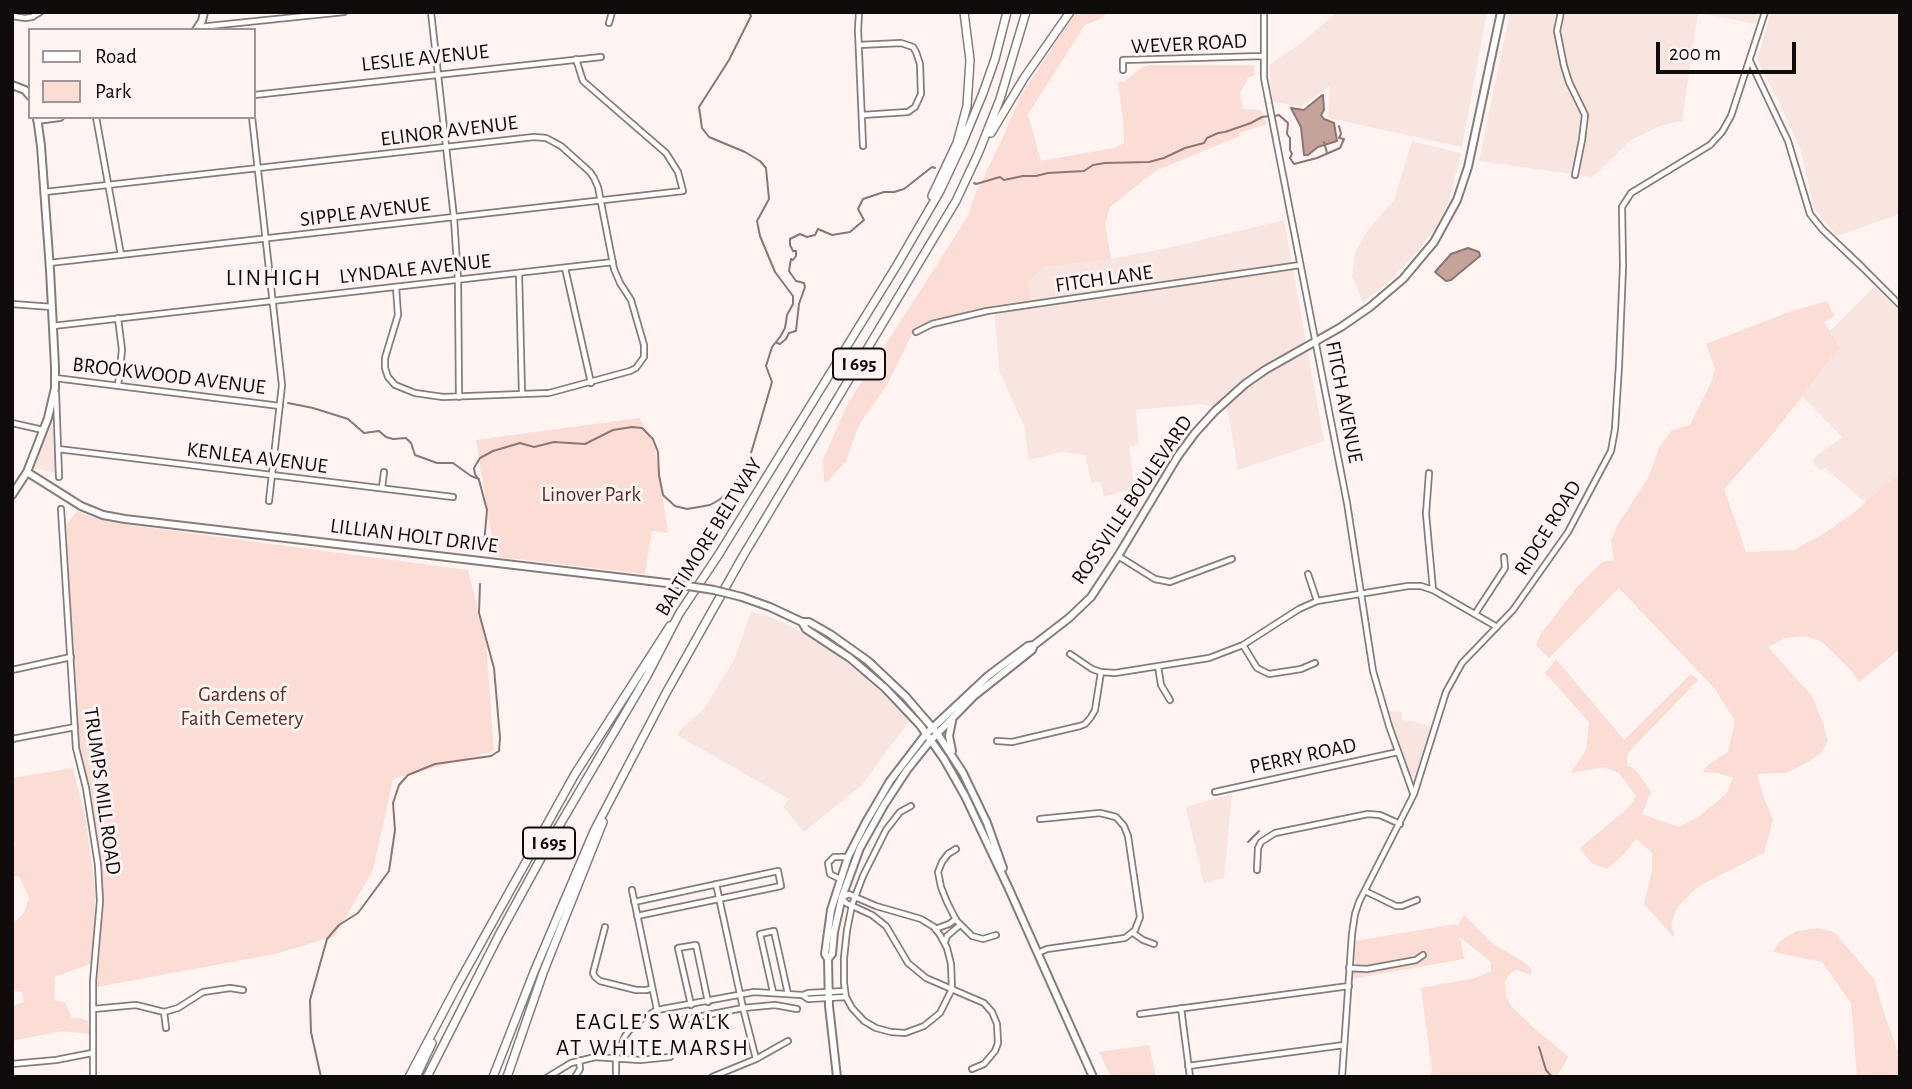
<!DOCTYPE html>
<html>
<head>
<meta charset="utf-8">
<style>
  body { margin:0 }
  #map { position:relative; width:1912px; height:1089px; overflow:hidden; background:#fff4f1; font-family:"Alegreya Sans",sans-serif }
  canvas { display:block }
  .frame { position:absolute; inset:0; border:14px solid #0f0b0b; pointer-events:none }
  .legend { position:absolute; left:28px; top:28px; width:228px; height:91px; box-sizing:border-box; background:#fff4f1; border:2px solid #9f9795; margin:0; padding:9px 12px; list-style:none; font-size:21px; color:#0f0b0b }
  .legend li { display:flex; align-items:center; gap:14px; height:35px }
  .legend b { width:35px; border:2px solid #9f9795 }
  .scale { position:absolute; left:1656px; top:42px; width:140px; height:32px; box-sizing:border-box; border:4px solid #0f0b0b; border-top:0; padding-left:9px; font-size:21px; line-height:24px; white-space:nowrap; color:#0f0b0b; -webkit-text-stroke:5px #fff4f1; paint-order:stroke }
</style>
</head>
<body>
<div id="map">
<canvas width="1912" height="1089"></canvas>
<div class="frame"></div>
<ul class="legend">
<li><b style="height:9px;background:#fff"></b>Road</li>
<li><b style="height:19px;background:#fcddd6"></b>Park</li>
</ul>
<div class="scale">200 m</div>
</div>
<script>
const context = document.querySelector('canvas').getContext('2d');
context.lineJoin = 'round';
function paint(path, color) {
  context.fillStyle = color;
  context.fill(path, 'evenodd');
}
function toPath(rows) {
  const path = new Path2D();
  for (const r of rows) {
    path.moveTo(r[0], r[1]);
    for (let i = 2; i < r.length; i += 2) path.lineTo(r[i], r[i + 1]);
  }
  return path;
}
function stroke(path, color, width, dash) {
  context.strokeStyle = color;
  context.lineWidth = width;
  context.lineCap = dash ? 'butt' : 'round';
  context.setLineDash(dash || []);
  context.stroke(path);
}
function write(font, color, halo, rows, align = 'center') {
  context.font = font + ' "Alegreya Sans",sans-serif';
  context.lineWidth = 6;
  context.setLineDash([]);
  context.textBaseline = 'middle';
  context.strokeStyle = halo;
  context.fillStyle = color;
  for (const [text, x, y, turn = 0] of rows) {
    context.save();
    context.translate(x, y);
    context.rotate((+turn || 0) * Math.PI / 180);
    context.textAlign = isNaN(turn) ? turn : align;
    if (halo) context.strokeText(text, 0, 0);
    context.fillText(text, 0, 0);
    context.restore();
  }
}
paint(toPath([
  [1337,12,1487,12,1462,147,1328,118,1330,86,1300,107,1272,101,1269,65,1301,43],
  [1510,12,1759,12,1756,24,1698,13,1682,121,1660,126,1631,140,1593,177,1479,161],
  [1771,12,1900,12,1900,214,1837,236,1814,208,1800,148,1779,102,1757,60],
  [1412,141,1461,153,1449,201,1439,222,1418,251,1390,281,1363,302,1352,277,1355,252,1368,230,1394,200],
  [1284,220,1324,441,1238,470,1228,411,1202,404,1136,410,1139,445,1129,446,1134,488,1104,497,1101,482,1092,483,1085,455,1061,452,1029,460,1024,426,999,371,994,306,1031,300,1029,282,1043,267,1111,259,1168,248],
  [1874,287,1900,311,1900,475,1866,503,1825,468,1820,470,1813,463,1814,458,1842,437,1802,396,1840,347,1830,331],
  [50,421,53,422,56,473,34,468],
  [751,612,765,615,783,622,820,643,842,658,871,683,909,721,862,785,804,832,783,807,789,799,677,735,683,727,703,710,734,660],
  [1386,711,1402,712,1402,720,1413,721,1432,727,1421,768,1417,777,1415,778,1409,776],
  [1232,794,1224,878,1204,883,1186,809,1188,806]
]), '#f8e5e0');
paint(toPath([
  [1075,12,1125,12,1106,14,1100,19,1085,25,1028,114,1041,161,1114,148,1124,143,1123,120,1118,82,1124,82,1141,68,1149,65,1254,65,1255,75,1248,78,1240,93,1243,109,1261,110,1267,124,1239,133,1240,136,1155,171,1110,207,1105,225,1111,259,1043,267,1029,282,1031,300,989,306,929,322,915,328,887,385,859,425,846,461,828,481,824,482,823,460,848,403,968,216,974,197,1003,137,1019,99],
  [1827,301,1834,316,1824,322,1840,347,1768,440,1724,489,1746,552,1794,550,1820,536,1851,515,1900,473,1900,649,1859,682,1849,668,1822,642,1806,636,1786,638,1768,647,1812,696,1823,723,1828,741,1821,753,1808,762,1786,773,1757,774,1764,798,1773,819,1764,853,1699,886,1678,906,1671,924,1675,938,1644,904,1652,871,1652,853,1636,839,1623,855,1607,869,1591,863,1580,848,1628,808,1636,796,1619,773,1603,767,1571,773,1586,750,1589,722,1545,673,1556,659,1624,740,1691,674,1698,680,1628,753,1627,766,1632,767,1638,773,1651,792,1642,814,1679,827,1697,818,1727,793,1733,778,1718,773,1703,772,1709,764,1728,752,1735,721,1715,689,1619,588,1549,658,1536,645,1540,635,1578,586,1602,562,1614,560,1611,541,1618,524,1648,478,1660,446,1672,430,1690,425,1712,381,1715,369,1706,344,1792,311],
  [639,418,654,441,668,533,652,531,645,574,491,556,492,538,476,440],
  [77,511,91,517,121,524,468,570,486,642,494,751,393,779,373,870,335,936,275,954,97,987,102,878,96,828,79,747,66,525],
  [73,768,86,821,95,889,95,922,92,963,55,977,54,1001,65,1002,72,1018,79,1018,88,1021,89,1034,62,1031,12,1041,12,1006,24,1002,22,992,12,990,12,924,24,913,29,898,19,876,12,877,12,847,15,846,12,834,12,778],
  [1464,915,1492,943,1525,963,1532,970,1531,975,1517,970,1511,972,1505,982,1506,996,1511,1006,1536,1030,1568,1056,1566,1062,1556,1077,1429,1077,1432,1071,1421,988,1475,978,1491,971,1491,962,1460,937,1464,959,1351,979,1355,941,1456,924,1457,927],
  [1818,928,1834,932,1874,979,1884,1013,1900,1057,1900,1077,1857,1077,1851,1003,1822,962,1773,952,1780,941,1797,931],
  [1149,1045,1156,1077,1111,1077,1099,1052]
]), '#fcddd6');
const water = toPath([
  [1323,95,1324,110,1321,115,1324,119,1334,123,1337,141,1318,147,1308,155,1304,155,1301,127,1291,108,1304,110,1321,96,1323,95],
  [1468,248,1479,252,1480,256,1451,280,1446,281,1435,272,1451,254,1468,248]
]);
paint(water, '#c5a39b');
stroke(water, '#8e7570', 2);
stroke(toPath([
  [1275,116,1279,115,1288,123,1287,134,1290,138,1290,150,1292,154,1290,158,1294,164,1317,158,1340,148,1344,139,1339,138,1341,134,1339,126],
  [1324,142,1327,153],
  [974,183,976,184,1000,177,1004,180,1023,176,1036,176,1048,173,1084,171,1093,165,1105,163,1149,162,1164,158,1185,148,1204,143,1207,138,1218,133,1225,132,1251,123,1262,117,1269,116],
  [777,343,780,344,786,339,789,333,796,331,799,304,805,287,804,283,796,281,789,271,791,259,793,260,796,256,796,251,793,251,790,245,790,239,800,234,807,237,815,235,818,229,832,235,850,232,864,220,858,209,863,199,884,192,894,192,904,189,932,167,935,168],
  [288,403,313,408,348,419,364,433,379,431,386,437,393,439,406,438,411,443,415,455,437,463,453,463,471,476,479,479],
  [484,544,487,510,479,480,475,474,474,468,480,458,493,451,520,443,534,447,554,442,585,444,613,430,632,427,642,428,653,439,658,452,659,475,663,495,675,506,687,509,710,505,719,500,732,489,749,460,772,382,766,366,772,347,780,337,785,328,787,315,793,304,793,296,775,272,760,236,757,221,769,199,766,168,760,161,745,152,709,137,702,128,699,107,729,60,751,16,749,12],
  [1248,842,1259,831],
  [1539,1047,1546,1070,1552,1077],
  [321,1077,311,1032,310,1000,327,939,339,925,358,913,389,871,395,830,393,803,399,785,408,775,435,764,491,756,499,751,500,738,494,668,479,613,480,584]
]), '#8e7570', 2);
const street = toPath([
  [431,12,454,218,458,280,459,397],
  [859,12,858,30,863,146],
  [1264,12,1264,78,1347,503,1373,671,1389,726,1413,793],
  [1561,12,1557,31,1564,66,1569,82,1585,115,1582,140,1575,175],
  [12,16,25,18,32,17,40,12],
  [609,23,612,12],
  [199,27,344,12],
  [859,45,901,43,913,47,916,52,920,64,921,94,915,107,908,112,862,115],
  [1750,61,1788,141,1810,214,1822,229,1862,267,1900,305],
  [1123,70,1123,60,1263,56],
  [254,95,601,57],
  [96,117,121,255],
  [252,117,282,385,269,501],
  [45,192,534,137,546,138,561,146,590,172,594,178,598,187,614,269,620,283,631,300,644,345,644,357,636,368,630,371,549,393,443,397,415,393,395,385,388,377,385,368,385,358,398,315,396,287],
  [49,263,683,191,678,172,666,153,583,81,576,59],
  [565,268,591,383],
  [519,273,522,394],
  [12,304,52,307],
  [118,318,122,350,118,386],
  [53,326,613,262],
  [916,332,932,324,987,311,1300,265],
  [55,378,280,406],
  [56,393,59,477],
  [12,423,43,430],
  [58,449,453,497],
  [1429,473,1426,514,1433,590],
  [382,488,384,472],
  [61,509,76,748,86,788,98,865,100,901,93,981,93,1077],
  [1118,556,1155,579,1170,582,1232,559],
  [1308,574,1317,601],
  [1475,614,1505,568,1504,557],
  [1243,645,1257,668,1269,674,1301,669,1315,663],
  [1070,654,1092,669,1101,672,1115,673,1209,658,1243,645,1299,609,1317,601,1408,586,1421,586,1433,590,1497,627],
  [1158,666,1161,685,1170,700],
  [12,670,71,657],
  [12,739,75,727],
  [997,741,1012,742,1080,726,1085,724,1091,717,1095,710,1101,672],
  [1215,792,1398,752],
  [956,849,948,854,942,862,938,872,941,887,947,902,956,920,972,936,983,939,996,935],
  [1257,870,1258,848,1261,842,1275,833,1368,814,1380,815,1400,824],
  [840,879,830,874,828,863,834,857,848,857],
  [716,884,743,1008,756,1059],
  [632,890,657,1010],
  [1365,891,1396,906,1402,906,1417,900],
  [843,897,849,894,855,897,876,906,921,919,934,927,940,935,947,948,951,964,952,989,940,1013,924,1026,905,1033,891,1032,876,1028,864,1021,852,1008,846,997,844,983,844,958,847,930,852,905,855,897,863,876,886,830,900,812,911,806],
  [842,898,846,903,872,915,886,926,908,963,926,978,984,1003,992,1012,997,1024,998,1043,995,1051,984,1064,972,1069],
  [634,902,778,871,781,886,637,916],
  [605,927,593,973,595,977,600,981,636,990,647,990,652,988],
  [935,929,949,924,956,919],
  [1133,933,1143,940,1154,944],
  [945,942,947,936,960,925],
  [1038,953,1047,949,1125,938,1135,930,1140,917,1128,836,1124,826,1116,817,1100,813,1040,819],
  [1349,968,1367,969,1416,960,1423,955],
  [773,992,760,934,774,931,788,994],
  [803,995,808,993,845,991],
  [691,1005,678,948,696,945,708,1002],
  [1181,1008,1190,1077],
  [93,1009,136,1005,164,1012,178,1008,203,992,230,988,243,990],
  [164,1012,166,1028],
  [1140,1014,1349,986],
  [672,1022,743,1008,775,1005,797,1009],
  [12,1064,56,1060,92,1053],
  [1188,1066,1344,1045],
  [548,1077,571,1063,595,1057,640,1060,670,1057],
  [575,1077,580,1069,579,1060],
  [616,1077,616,1057,625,1036,635,1023,657,1010,754,992,802,995,808,999,846,997],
  [712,1077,756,1059,788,1041],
  [1342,1077,1352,934,1355,914,1359,902,1414,794,1446,692,1462,663,1513,610,1568,532,1611,451,1615,429,1619,365,1623,266,1622,207,1631,193,1710,145,1722,132,1731,116,1765,12]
]);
const secondary = toPath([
  [196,30,202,21,204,12],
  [12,85,25,90,30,96],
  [37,120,60,117],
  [27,472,81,506,103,515,125,519,675,584],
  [12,495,27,472,48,418,55,388,55,367,50,270,41,146,37,117],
  [742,597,770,607,802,622,809,622,830,634,868,661,906,697,937,733,963,773,987,823,1003,868],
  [802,622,806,629,850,658,885,688,920,725,944,759,965,796,1009,889,1093,1077],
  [952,721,949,736,952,751],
  [828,959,832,954,834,932,842,897,860,848,884,805,907,770,931,740,974,696,1032,650,1034,645,1069,618,1091,597,1118,556,1178,456,1195,433,1215,411,1245,384,1265,370,1341,327,1370,307,1403,279,1434,242,1457,200,1468,167,1501,12],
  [837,1077,829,1006,828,959,825,954,831,910,848,857,866,822,890,781,926,734,988,676,1028,646,1034,645]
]);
const highway = toPath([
  [991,133,1024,78,1070,12],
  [932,196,957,143,967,106,970,60,964,12],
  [409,1077,457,986,575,774,670,626],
  [416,1077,432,1043],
  [427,1077,499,935,552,838,647,676,679,614,719,554,897,265,940,191,962,144,983,93,995,59,1007,12],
  [493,1077,534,972,594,831,666,693,743,556,956,201,978,154,1000,99,1026,12],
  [507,1077,543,973,603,822]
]);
stroke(street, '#867d7a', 8);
stroke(secondary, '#867d7a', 10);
stroke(highway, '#867d7a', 10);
stroke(street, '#fff', 4.5);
stroke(secondary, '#fff', 6);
stroke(highway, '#fff', 7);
const secondaryBridge = toPath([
  [675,584,714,590,742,597]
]);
stroke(secondaryBridge, '#867d7a', 10, []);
stroke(secondaryBridge, '#fff', 6);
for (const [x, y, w] of [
  [859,364,52],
  [549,843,52]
]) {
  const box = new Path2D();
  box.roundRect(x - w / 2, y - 15.5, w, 31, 5);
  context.fillStyle = '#fff4f1';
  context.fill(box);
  stroke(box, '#0f0b0b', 2);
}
write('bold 19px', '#0f0b0b', null, [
  ["I 695",859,364],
  ["I 695",549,843]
]);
write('21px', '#0f0b0b', '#fff4f1', [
  ["WEVER ROAD",1189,44,-3],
  ["LESLIE AVENUE",425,58,-6],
  ["ELINOR AVENUE",449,131,-7],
  ["SIPPLE AVENUE",365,212,-7],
  ["LYNDALE AVENUE",415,269,-6],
  ["FITCH LANE",1104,279,-8],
  ["BROOKWOOD AVENUE",169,376,7],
  ["FITCH AVENUE",1344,402,79],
  ["KENLEA AVENUE",257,458,7],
  ["ROSSVILLE BOULEVARD",1132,500,-56],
  ["RIDGE ROAD",1548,528,-58],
  ["LILLIAN HOLT DRIVE",414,536,7],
  ["BALTIMORE BELTWAY",709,537,-58],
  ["PERRY ROAD",1303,756,-12],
  ["TRUMPS MILL ROAD",102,791,82]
]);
write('21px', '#5b2d22', '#fff4f1', [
  ["Linover Park",591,495],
  ["Gardens of",242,695],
  ["Faith Cemetery",242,719]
]);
context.letterSpacing = '2px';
write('23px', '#0f0b0b', '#fff4f1', [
  ["LINHIGH",274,278],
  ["EAGLE'S WALK",653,1022],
  ["AT WHITE MARSH",653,1048]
]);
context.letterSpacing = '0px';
</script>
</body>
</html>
